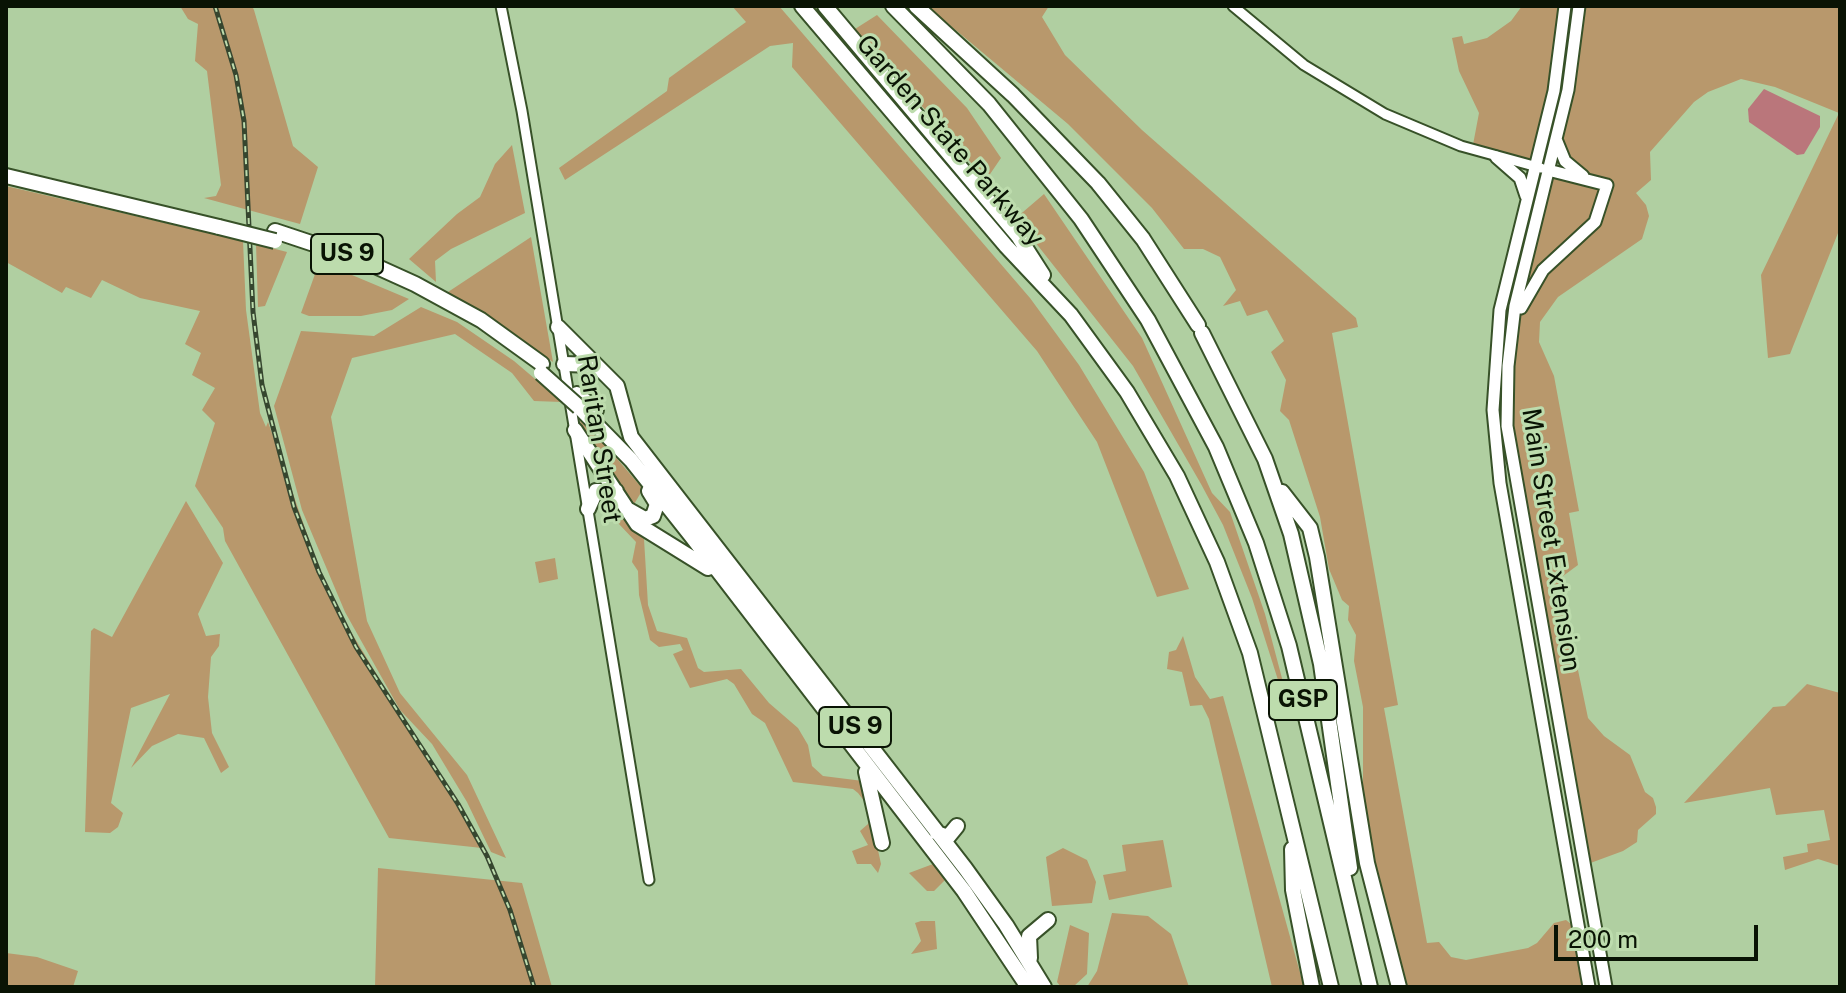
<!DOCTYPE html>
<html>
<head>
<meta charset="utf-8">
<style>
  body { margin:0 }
  #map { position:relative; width:1846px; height:993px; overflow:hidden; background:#b0cfa1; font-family:"Public Sans",sans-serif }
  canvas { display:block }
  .frame { position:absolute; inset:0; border:8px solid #091304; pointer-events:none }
  .scale { position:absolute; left:1554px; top:925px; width:204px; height:36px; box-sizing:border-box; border:4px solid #091304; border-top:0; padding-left:10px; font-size:24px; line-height:28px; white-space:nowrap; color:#091304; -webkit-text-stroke:6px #bddcad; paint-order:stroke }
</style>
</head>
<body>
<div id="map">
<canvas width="1846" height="993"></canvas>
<div class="frame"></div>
<div class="scale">200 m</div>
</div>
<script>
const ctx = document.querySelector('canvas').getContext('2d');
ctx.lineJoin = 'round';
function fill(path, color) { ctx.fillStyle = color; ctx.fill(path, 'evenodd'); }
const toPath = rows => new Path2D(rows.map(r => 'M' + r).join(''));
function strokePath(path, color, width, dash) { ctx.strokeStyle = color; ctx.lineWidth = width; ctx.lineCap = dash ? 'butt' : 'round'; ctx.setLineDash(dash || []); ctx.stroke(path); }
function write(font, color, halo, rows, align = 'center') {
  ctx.font = font + ' "Public Sans",sans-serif'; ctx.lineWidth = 6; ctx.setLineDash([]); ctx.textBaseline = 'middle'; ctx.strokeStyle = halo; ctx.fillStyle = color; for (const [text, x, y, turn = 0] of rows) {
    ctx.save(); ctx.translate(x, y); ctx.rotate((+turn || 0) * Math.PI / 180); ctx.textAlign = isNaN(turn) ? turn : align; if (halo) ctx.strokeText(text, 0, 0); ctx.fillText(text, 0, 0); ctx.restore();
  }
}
fill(toPath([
  [180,6,252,6,254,10,293,146,318,167,300,224,204,198,216,196,221,185,207,71,195,61,198,24,188,19],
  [732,6,779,6,1030,298,1079,365,1144,472,1189,589,1157,597,1097,442,1037,351,792,67,793,43,770,46,565,180,559,168,667,91,669,78,746,22],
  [927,6,1049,6,1042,17,1065,55,1142,130,1356,318,1358,327,1332,333,1398,705,1384,708,1427,943,1439,942,1451,957,1466,960,1528,948,1537,943,1554,923,1566,920,1571,924,1582,987,1403,987,1379,901,1363,792,1363,707,1354,661,1356,635,1348,620,1349,606,1342,600,1329,569,1320,517,1289,420,1280,411,1286,380,1271,352,1284,341,1267,310,1247,316,1240,301,1223,306,1236,290,1220,257,1203,249,1184,249,1152,208,1068,124],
  [1522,6,1565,6,1535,167,1472,150,1479,113,1459,71,1452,38,1462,36,1464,44,1487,38,1511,21],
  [1579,6,1840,6,1840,228,1790,354,1768,358,1761,275,1839,113,1775,87,1741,79,1708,92,1694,102,1650,152,1651,180,1636,193,1646,205,1649,216,1642,239,1558,297,1540,322,1539,342,1554,376,1579,511,1569,513,1578,565,1559,579,1588,718,1604,736,1630,755,1645,792,1653,798,1656,807,1656,814,1638,830,1637,842,1623,851,1585,865,1518,501,1508,366,1548,170,1587,180,1560,151],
  [877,15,967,108,1001,158,986,180,855,29],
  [512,145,525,213,451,249,435,261,436,282,409,259,457,214,480,197,495,164],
  [6,186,243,241,246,310,260,413,266,427,268,422,328,594,482,848,389,838,225,541,223,528,195,486,215,423,202,410,215,388,192,375,201,353,185,344,200,311,140,298,102,280,91,298,66,287,62,293,6,262],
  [1044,194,1142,338,1212,493,1230,512,1265,614,1288,701,1284,699,1252,598,1223,525,1201,484,1133,366,1016,218],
  [531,237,553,362,448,292],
  [256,244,287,252,265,306,258,307],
  [319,263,352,275,409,299,392,310,361,316,309,316,301,313],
  [421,307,457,322,514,361,562,402,534,401,512,373,455,334,352,358,331,417,367,621,400,693,467,775,506,858,491,852,467,802,432,744,400,710,345,612,302,510,274,406,301,331,374,336],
  [580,420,587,424,643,489,633,506,582,435],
  [615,499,644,539,648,605,657,631,687,638,698,668,704,672,741,669,769,703,798,728,808,745,812,766,823,776,863,781,881,864,878,873,871,864,857,864,852,851,868,845,860,831,868,824,868,806,858,793,853,789,793,782,765,723,752,714,734,684,727,679,690,688,673,654,683,650,680,644,659,647,650,640,639,595,638,571,632,562,636,542,618,523],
  [186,501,223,563,198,614,206,636,220,634,219,646,211,657,208,697,212,733,229,767,221,773,204,738,178,734,152,746,131,768,170,694,131,708,111,803,123,813,118,827,110,833,85,832,91,631,94,628,112,637],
  [555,558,558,579,539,583,535,562],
  [1183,636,1195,677,1210,699,1223,696,1304,987,1272,987,1209,719,1202,705,1190,706,1182,672,1167,669,1169,652,1176,650],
  [1807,684,1840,693,1840,866,1818,859,1785,870,1783,857,1808,852,1807,844,1830,840,1824,810,1776,815,1770,788,1684,803,1773,707,1785,706],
  [1163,840,1172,887,1109,900,1103,875,1126,871,1122,845],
  [1063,848,1087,860,1096,882,1092,903,1052,906,1046,857],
  [933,864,945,880,934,891,927,891,909,873],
  [378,868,522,883,552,987,375,987],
  [1112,913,1148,916,1171,934,1189,987,1087,987,1097,971],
  [921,921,935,921,937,949,911,954,921,941,915,923],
  [1070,925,1089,933,1087,974,1073,987,1061,987,1057,982],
  [6,953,37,957,78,971,73,987,6,987]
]), '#b8986c');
fill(toPath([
  [1764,89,1820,116,1820,127,1804,154,1797,155,1749,122,1748,109]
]), '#ba767b');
const minor = toPath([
  [501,6,522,111,649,880],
  [1233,6,1304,65,1385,114,1461,146,1541,168]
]);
const major = toPath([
  [1565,6,1554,91,1500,310,1493,410,1500,483,1589,987],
  [1579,6,1568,90,1515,306,1508,366,1507,426,1606,987],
  [1556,139,1565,161,1583,176],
  [1496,157,1520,178,1526,196],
  [1521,308,1543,270,1595,222,1607,185,1548,170]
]);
const highway = toPath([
  [802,6,1006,246,1071,315,1127,392,1177,476,1217,562,1250,653,1331,987],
  [825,6,1018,236,1043,275],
  [893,6,989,104,1081,219,1148,320,1216,447,1256,543,1289,646,1370,987],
  [916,6,1013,95,1098,183,1143,239,1198,325],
  [6,176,219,227],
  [275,231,362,260,415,284,481,320,542,364],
  [558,327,617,386,631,437,965,868,1006,925,1044,987],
  [1202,333,1265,459,1291,534,1321,664,1350,868],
  [564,364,595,365],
  [577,394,596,410],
  [579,407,631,460,692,537,964,891,1028,987],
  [575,430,637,524,708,568],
  [1282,492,1310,528,1317,557,1367,863,1399,987],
  [588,509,596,491,616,491],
  [629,510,645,519,653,516,657,504,649,491],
  [866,772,882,843],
  [937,833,948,837,957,826],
  [1292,849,1293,890,1312,987],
  [1030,958,1029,936,1048,920]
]);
strokePath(minor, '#375128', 13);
strokePath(major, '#375128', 15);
strokePath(highway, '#375128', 18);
strokePath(minor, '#fff', 9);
strokePath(major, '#fff', 11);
strokePath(highway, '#fff', 14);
const rail = toPath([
  [215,6,236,75,244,121,253,312,262,385,294,507,319,572,356,647,458,804,487,856,510,910,534,987]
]);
strokePath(rail, '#36462f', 5);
strokePath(rail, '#bddcad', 2, [6]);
const highwayBridge = toPath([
  [219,227,275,241],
  [541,373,579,407]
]);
strokePath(highwayBridge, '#375128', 18, []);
strokePath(highwayBridge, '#fff', 14);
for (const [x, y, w] of [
  [347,254,72],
  [1303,700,68],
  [855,727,72]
]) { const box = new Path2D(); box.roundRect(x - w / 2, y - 20, w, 40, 6); ctx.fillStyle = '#bddcad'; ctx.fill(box); strokePath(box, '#091304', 2); }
write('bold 24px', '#091304', null, [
  ["US 9",347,254],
  ["GSP",1303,700],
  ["US 9",855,727]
]);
write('26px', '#091304', '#bddcad', [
  ["Garden State Parkway",950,141,49],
  ["Raritan Street",599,439,81],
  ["Main Street Extension",1551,540,81]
]);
</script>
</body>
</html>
